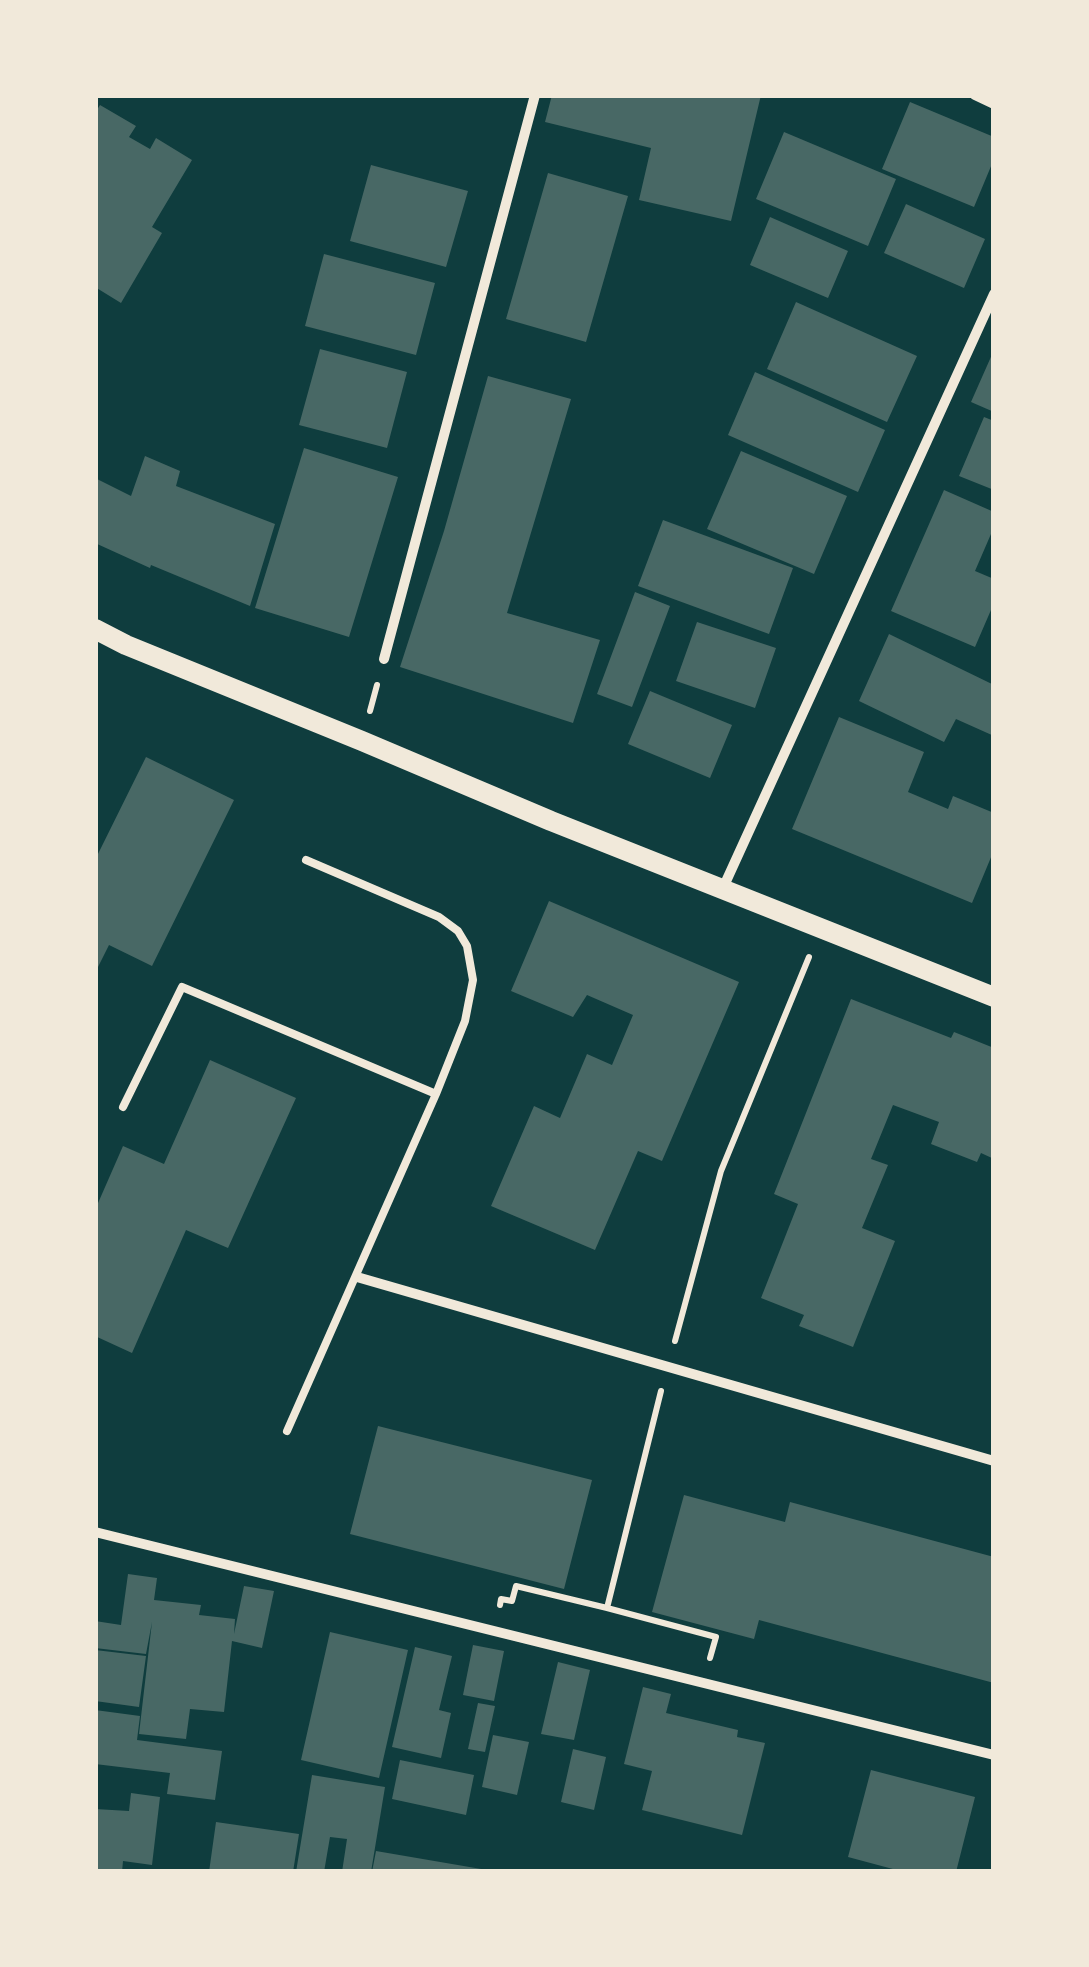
<!DOCTYPE html>
<html>
<head>
<meta charset="utf-8">
<style>
  body { margin:0 }
  #map { position:relative; width:1089px; height:1967px; overflow:hidden; background:#0f3d3e; font-family:Lato,sans-serif }
  canvas { display:block }
  .frame { position:absolute; inset:0; border:98px solid #f1e9da; pointer-events:none }
</style>
</head>
<body>
<div id="map">
<canvas width="1089" height="1967"></canvas>
<div class="frame"></div>
</div>
<script>
const ctx = document.querySelector('canvas').getContext('2d');
ctx.lineJoin = 'round';
function fill(path, color) { ctx.fillStyle = color; ctx.fill(path, 'evenodd'); }
const toPath = rows => new Path2D(rows.map(r => 'M' + r).join(''));
function strokePath(path, color, width, dash) { ctx.strokeStyle = color; ctx.lineWidth = width; ctx.lineCap = dash ? 'butt' : 'round'; ctx.setLineDash(dash || []); ctx.stroke(path); }
fill(toPath([
  [552,95,761,95,731,221,639,200,651,148,545,122],
  [910,102,994,137,994,159,974,207,882,169],
  [100,105,136,126,129,137,150,149,156,138,192,160,152,227,162,233,121,303,95,287,95,113],
  [784,132,896,179,868,246,756,199],
  [371,165,468,191,446,267,350,241],
  [548,173,628,196,586,342,506,319],
  [906,204,985,239,964,288,884,253],
  [770,217,848,251,828,298,750,265],
  [324,254,435,283,416,355,305,326],
  [796,302,917,356,887,422,767,369],
  [320,349,407,372,387,448,299,425],
  [994,350,994,412,971,402],
  [755,372,885,430,858,492,728,435],
  [488,376,571,399,507,613,600,640,573,723,400,667,444,531],
  [984,417,994,421,994,490,959,476],
  [304,448,398,477,349,637,255,608],
  [741,451,847,496,814,574,707,529],
  [145,456,180,471,176,486,275,524,250,606,151,565,150,568,95,543,95,478,131,496],
  [944,490,994,512,994,527,975,571,994,579,994,603,975,647,891,611],
  [663,520,793,568,769,634,638,586],
  [635,592,670,606,632,707,597,694],
  [697,622,776,648,755,708,676,681],
  [889,634,994,685,994,736,956,719,944,742,859,701],
  [650,691,732,725,710,778,628,744],
  [839,717,924,752,908,792,948,809,953,796,994,813,994,850,972,903,792,829],
  [146,757,234,800,152,966,109,945,95,973,95,860],
  [549,901,739,982,662,1161,638,1151,595,1250,491,1206,534,1106,560,1118,587,1054,612,1065,633,1015,587,995,573,1017,511,991],
  [851,999,951,1038,954,1032,994,1048,994,1159,981,1153,977,1162,931,1144,939,1122,893,1105,871,1159,888,1165,862,1228,895,1241,853,1347,799,1326,804,1315,761,1298,798,1204,774,1194],
  [210,1060,296,1098,228,1248,186,1230,132,1353,95,1336,95,1210,123,1146,164,1164],
  [378,1426,592,1480,564,1589,350,1534],
  [684,1495,785,1522,790,1502,994,1557,994,1683,759,1620,754,1639,652,1612],
  [128,1574,157,1578,154,1600,201,1605,199,1615,235,1619,234,1634,244,1586,274,1591,262,1648,232,1641,224,1712,190,1709,186,1739,139,1734,152,1622,146,1654,95,1648,95,1621,121,1625],
  [330,1632,408,1650,379,1778,301,1760],
  [473,1645,504,1651,494,1701,463,1695],
  [415,1647,452,1656,439,1710,451,1713,441,1758,392,1747],
  [95,1650,146,1656,139,1707,95,1701],
  [558,1662,590,1670,574,1740,541,1734],
  [643,1687,671,1694,666,1713,738,1730,737,1737,765,1743,742,1835,642,1810,652,1771,624,1764],
  [478,1703,495,1706,485,1752,468,1749],
  [95,1710,140,1716,137,1740,222,1751,215,1800,167,1794,170,1773,95,1764],
  [493,1735,529,1742,517,1795,482,1787],
  [573,1749,606,1757,594,1810,561,1802],
  [400,1760,474,1775,466,1815,392,1799],
  [871,1770,975,1797,956,1872,904,1872,848,1857],
  [312,1775,385,1787,371,1872,342,1872,347,1839,330,1837,324,1872,296,1872],
  [131,1793,160,1797,152,1865,123,1861,122,1872,95,1872,95,1809,129,1811],
  [216,1822,299,1834,293,1872,209,1872],
  [376,1851,487,1870,487,1872,372,1872]
]), '#486865');
strokePath(toPath([
  [370,711,377,685],
  [675,1341,721,1171,809,957],
  [500,1605,501,1599,512,1601,516,1586,607,1608,716,1637,710,1658],
  [607,1608,661,1391]
]), '#f1e9da', 6);
strokePath(toPath([
  [123,1107,182,987,436,1094],
  [287,1431,436,1094,465,1021,473,980,467,946,458,931,439,917,306,860]
]), '#f1e9da', 8);
strokePath(toPath([
  [975,95,994,104],
  [384,659,535,95],
  [723,888,994,294],
  [357,1277,994,1461],
  [95,1532,994,1755]
]), '#f1e9da', 10);
strokePath(toPath([
  [95,629,126,645,362,741,551,821,994,997]
]), '#f1e9da', 20);
</script>
</body>
</html>
